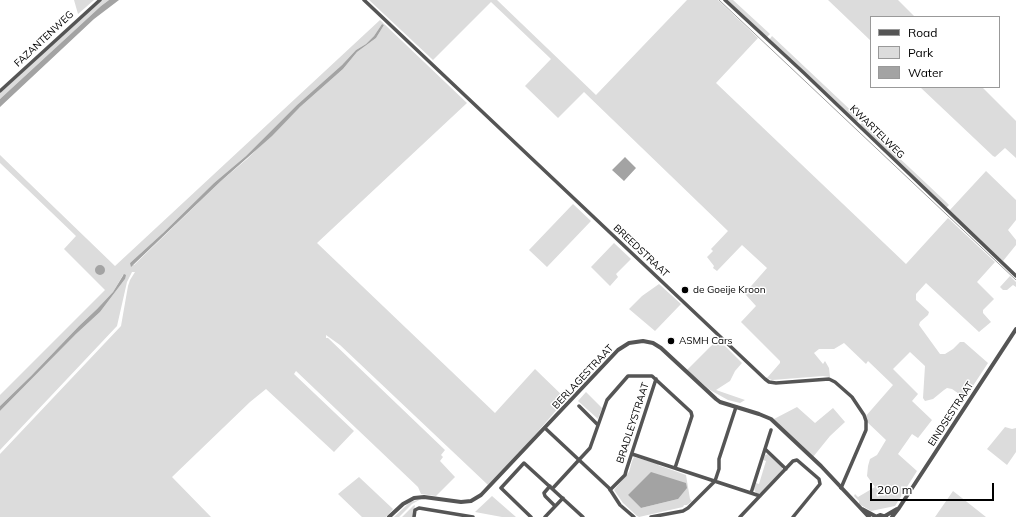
<!DOCTYPE html>
<html>
<head>
<meta charset="utf-8">
<style>
  body { margin:0 }
  #map { position:relative; width:1016px; height:517px; overflow:hidden; background:#fff; font-family:Mulish,sans-serif }
  canvas { display:block }
  .legend { position:absolute; left:870px; top:16px; width:130px; height:72px; box-sizing:border-box; background:#fff; border:1px solid #999; margin:0; padding:5px 7px; list-style:none; font-size:12px; color:#000 }
  .legend li { display:flex; align-items:center; gap:8px; height:20px }
  .legend b { width:20px; border:1px solid #999 }
  .scale { position:absolute; left:870px; top:483px; width:124px; height:18px; box-sizing:border-box; border:2px solid #000; border-top:0; padding-left:5px; font-size:12px; line-height:14px; white-space:nowrap; color:#000; -webkit-text-stroke:3px #fff; paint-order:stroke }
</style>
</head>
<body>
<div id="map">
<canvas width="1016" height="517"></canvas>
<ul class="legend">
<li><b style="height:5px;background:#555"></b>Road</li>
<li><b style="height:11px;background:#dcdcdc"></b>Park</li>
<li><b style="height:11px;background:#a3a3a3"></b>Water</li>
</ul>
<div class="scale">200 m</div>
</div>
<script>
const ctx = document.querySelector('canvas').getContext('2d');
ctx.lineJoin = 'round';
function fill(path, color) { ctx.fillStyle = color; ctx.fill(path, 'evenodd'); }
const toPath = rows => new Path2D(rows.map(r => 'M' + r).join(''));
function strokePath(path, color, width, dash) { ctx.strokeStyle = color; ctx.lineWidth = width; ctx.lineCap = dash ? 'butt' : 'round'; ctx.setLineDash(dash || []); ctx.stroke(path); }
function write(font, color, halo, rows, align = 'center') {
  ctx.font = font + ' Mulish,sans-serif'; ctx.lineWidth = 3; ctx.setLineDash([]); ctx.textBaseline = 'middle'; ctx.strokeStyle = halo; ctx.fillStyle = color; for (const [text, x, y, turn = 0] of rows) {
    ctx.save(); ctx.translate(x, y); ctx.rotate((+turn || 0) * Math.PI / 180); ctx.textAlign = isNaN(turn) ? turn : align; if (halo) ctx.strokeText(text, 0, 0); ctx.fillText(text, 0, 0); ctx.restore();
  }
}
fill(toPath([
  [74,0,94,0,78,14],
  [102,0,109,0,101,6,0,99,0,93,80,19],
  [369,0,497,0,596,95,687,0,718,0,758,38,716,83,906,264,948,218,995,262,977,282,994,299,983,310,983,313,991,322,979,332,926,283,916,294,916,300,929,312,928,315,920,322,919,325,940,354,945,354,953,349,960,342,964,342,988,363,965,398,952,389,947,388,944,390,933,399,925,401,923,398,925,366,910,352,893,369,918,394,912,401,932,420,918,438,912,434,898,454,917,471,895,506,871,511,859,504,859,501,854,496,855,494,858,497,875,487,867,476,868,466,870,459,877,455,886,440,866,421,865,417,893,385,868,361,866,364,844,343,834,349,819,349,814,353,823,364,825,361,829,368,830,377,823,376,772,380,767,378,780,363,780,361,741,322,756,306,746,295,745,293,767,268,742,245,717,271,713,268,714,266,707,257,713,251,711,249,728,231,584,92,558,118,525,86,551,59,491,2,433,60],
  [727,0,733,0,770,34,766,38],
  [828,0,898,0,915,17,871,17,871,41],
  [380,20,467,103,317,243,495,413,535,369,566,399,528,443,488,485,340,345,326,335,326,338,328,338,445,450,441,455,443,457,440,461,455,477,436,496,421,494,418,487,296,371,294,374,354,431,334,452,266,389,250,402,172,477,211,517,0,517,0,454,121,326,128,286,130,280,135,272,132,272,127,282,117,326,0,450,0,411,76,334,100,312,125,279,123,275,113,292,97,309,79,326,31,376,0,406,0,395,105,290,64,249,76,236,0,163,0,155,115,266],
  [382,24,384,25,376,38,357,52,343,69,300,107,247,159,221,181,134,265,130,263,163,233,214,183,246,156,297,105,342,65,356,50,366,44,374,36],
  [772,36,860,119,856,122,769,40],
  [920,87,982,87,1016,121,1016,158,1005,148,995,157,993,156],
  [862,123,945,201,949,205,946,208,859,125],
  [986,171,1016,200,1016,220,1008,230,1016,240,1016,245,1003,261,949,211],
  [573,204,591,221,547,267,529,250],
  [614,243,631,259,616,274,618,277,610,286,591,267],
  [1010,276,1016,282,1016,287,1013,285,1007,290,1003,290,1000,287],
  [659,284,681,304,655,331,629,309,642,296],
  [719,340,742,363,735,371,730,381,716,390,745,400,740,403,728,400,710,390,687,370,711,346],
  [586,392,602,408,598,419,578,401],
  [797,407,815,423,833,408,845,422,830,436,813,457,774,419],
  [1005,427,1012,429,1016,428,1016,452,1007,465,987,449],
  [768,454,782,467,782,470,761,493,758,494,756,493,754,489,756,483,759,484,766,461,763,460,765,455],
  [634,457,659,464,658,465,686,475,690,499,692,501,687,505,684,505,683,507,639,517,637,516,623,503,614,490,629,472,632,461],
  [628,495,678,499,641,508],
  [359,477,393,509,386,517,362,517,338,494],
  [953,491,962,498,986,517,935,517],
  [492,496,516,517,502,517,475,512],
  [421,499,412,504,399,517,394,517,410,502],
  [415,505,413,517,402,517,413,506]
]), '#dcdcdc');
fill(toPath([
  [109,0,119,0,94,19,0,107,0,99,101,6],
  [382,24,384,25,376,38,357,52,343,69,300,107,272,136,221,181,131,267,130,263,163,233,214,183,246,156,297,105,342,65,356,50,366,44,374,36],
  [625,157,636,168,624,181,612,170],
  '95 270a5 5 0 1 1 10 0a5 5 0 1 1-10 0Z',
  [124,274,126,275,125,279,100,312,76,334,0,411,0,406,31,376,79,326,97,309,113,292],
  [651,472,686,483,687,488,678,499,641,508,628,495]
]), '#a3a3a3');
strokePath(toPath([
  [719,0,1016,280]
]), '#a3a3a3', 1);
strokePath(toPath([
  [364,0,765,379,769,382,776,383,829,379,835,382,852,397,864,415,866,421,866,430,841,488],
  [725,0,804,73,1016,276],
  [0,91,100,0],
  [579,406,598,425],
  [546,429,609,488,620,505,634,517],
  [765,449,786,469],
  [632,454,760,496],
  [550,486,544,493,545,496,555,506],
  [553,488,590,448,607,400,628,376,652,376,691,412,692,416,675,468],
  [610,490,625,475,626,471,656,379],
  [751,493,771,430],
  [414,517,415,510,419,508,473,517],
  [531,517,501,488,524,463,583,517],
  [545,517,563,498],
  [651,517,683,511,688,508,715,481,719,469,719,459,736,407],
  [740,517,793,461,797,460,819,479,820,484,793,517]
]), '#555', 3.5);
strokePath(toPath([
  [862,509,875,516],
  [885,516,897,509],
  [389,517,403,504,414,498,424,497,461,502,471,501,481,495,618,350,629,343,643,341,653,343,661,348,716,399,720,402,759,414,771,419,821,466,869,517],
  [875,517,880,515,886,517],
  [892,517,899,508,1016,329]
]), '#555', 4);
for (const [x, y, r, color] of [
  [685,290,4,"#000"],
  [671,341,4,"#000"]
]) { const dot = new Path2D(); dot.arc(x, y, r, 0, 2 * Math.PI); ctx.fillStyle = color; ctx.fill(dot); strokePath(dot, '#fff', 1.5); }
write('10px', '#000', '#fff', [
  ["FAZANTENWEG",44,39,-43],
  ["KWARTELWEG",877,132,44],
  ["BREEDSTRAAT",641,251,43],
  ["BERLAGESTRAAT",583,377,-47],
  ["EINDSESTRAAT",951,414,-57],
  ["BRADLEYSTRAAT",633,423,-72]
]);
write('10px', '#000', '#fff', [
  ["de Goeije Kroon",693,290],
  ["ASMH Cars",679,341]
], 'left');
</script>
</body>
</html>
